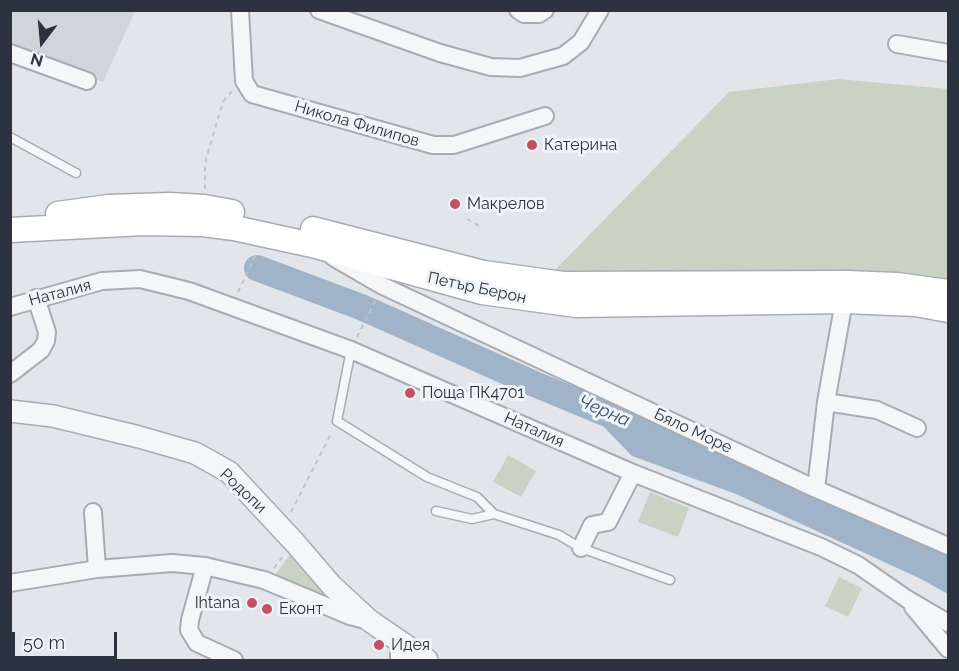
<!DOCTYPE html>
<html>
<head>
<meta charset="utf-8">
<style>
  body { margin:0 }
  #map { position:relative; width:959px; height:671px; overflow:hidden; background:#e2e5ea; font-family:Raleway,sans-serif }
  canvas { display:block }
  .frame { position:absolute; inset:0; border:12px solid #2b3341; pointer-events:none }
  .north { position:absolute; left:12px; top:12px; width:60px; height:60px; -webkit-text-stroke:4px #f1f4f7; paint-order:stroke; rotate:196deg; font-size:16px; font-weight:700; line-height:24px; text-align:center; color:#2b3341 }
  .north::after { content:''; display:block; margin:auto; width:21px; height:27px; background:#2b3341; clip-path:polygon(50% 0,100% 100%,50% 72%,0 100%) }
  .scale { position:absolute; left:12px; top:632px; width:105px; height:27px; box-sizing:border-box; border:3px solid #2b3341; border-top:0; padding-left:8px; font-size:18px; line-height:21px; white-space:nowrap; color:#2b3341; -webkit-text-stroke:4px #f1f4f7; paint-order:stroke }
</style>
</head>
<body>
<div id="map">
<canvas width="959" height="671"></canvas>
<div class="frame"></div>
<div class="north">N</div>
<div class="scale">50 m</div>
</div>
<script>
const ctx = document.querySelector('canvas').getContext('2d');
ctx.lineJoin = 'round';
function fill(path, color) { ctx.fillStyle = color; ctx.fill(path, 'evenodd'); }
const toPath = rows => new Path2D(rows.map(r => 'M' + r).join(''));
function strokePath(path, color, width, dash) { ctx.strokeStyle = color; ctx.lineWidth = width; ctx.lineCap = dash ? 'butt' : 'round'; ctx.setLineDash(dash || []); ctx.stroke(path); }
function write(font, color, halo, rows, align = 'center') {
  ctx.font = font + ' Raleway,sans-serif'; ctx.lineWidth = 6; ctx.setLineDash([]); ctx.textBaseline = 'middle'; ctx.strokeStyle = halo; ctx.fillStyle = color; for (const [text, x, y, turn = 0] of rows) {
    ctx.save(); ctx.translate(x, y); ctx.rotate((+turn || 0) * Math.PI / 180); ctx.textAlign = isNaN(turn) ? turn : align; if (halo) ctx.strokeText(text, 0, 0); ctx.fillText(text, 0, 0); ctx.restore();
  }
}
fill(toPath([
  [11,11,135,11,103,82,11,48]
]), '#d0d4db');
fill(toPath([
  [838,79,948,89,948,285,552,273,729,92],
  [508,455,536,471,521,497,493,482],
  [650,492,689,508,678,537,638,522],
  [292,552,339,603,272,579],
  [839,577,862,588,848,617,825,606]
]), '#c8d3c3');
fill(toPath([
  [600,423,668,443,906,551,943,550,948,551,948,594,919,578,736,494,632,456]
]), '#9fb4c8');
strokePath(toPath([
  [257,268,361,307,532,383,796,492,948,560]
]), '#9fb4c8', 26);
const service = toPath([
  [10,137,76,173],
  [351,350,337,421,427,477,477,497,494,514],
  [436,511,472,519,494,514,559,535,581,548,670,580]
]);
const minor = toPath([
  [240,10,244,81,252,94,433,145,454,145,545,116],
  [319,10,440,53,491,67,520,68,563,56,581,42,600,10],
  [518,10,524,14,539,14,545,10],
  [897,44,948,53],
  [10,53,87,81],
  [333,257,383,286,816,489,948,546],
  [10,307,102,281,140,279,189,291,351,350,633,473,821,547,858,565,907,599,948,623],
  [10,374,41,350,46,341,47,332,36,298],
  [826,402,877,410,917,428],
  [816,489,826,402,844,301],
  [93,512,97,569],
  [581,548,592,525,608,522,633,473],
  [205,566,190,620,189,630,197,643,234,660],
  [10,583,97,569,172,563,205,566,264,580,350,616,369,621],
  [913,607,948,649],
  [399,660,399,642]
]);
const tertiary = toPath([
  [10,411,53,416,139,437,195,453,229,472,296,544,332,586,370,621,427,660]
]);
const secondary = toPath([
  [58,214,108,207,170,205,204,207,232,212],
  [313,229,484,273,563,284,847,283,897,285,948,292],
  [10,230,144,223,203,224,234,228,312,245,482,292,576,305,844,301,916,304,948,310]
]);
strokePath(service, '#a7acb4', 11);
strokePath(minor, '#a7acb4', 20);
strokePath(tertiary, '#a7acb4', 24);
strokePath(secondary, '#a7acb4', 27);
strokePath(toPath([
  [205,189,205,163,215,128,223,102,233,90],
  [467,219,481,227],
  [238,292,256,254],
  [357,337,376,299],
  [291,512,332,432],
  [274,568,283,556]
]), '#c0c3c8', 2, [4.5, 4.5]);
strokePath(service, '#f5f6f8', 8);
strokePath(minor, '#f5f6f8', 16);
strokePath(tertiary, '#f5f6f8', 21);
strokePath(secondary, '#fff', 24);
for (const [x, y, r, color] of [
  [532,145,6,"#c84e63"],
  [455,204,6,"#c84e63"],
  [410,393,6,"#c84e63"],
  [252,603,6,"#c84e63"],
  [267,609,6,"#c84e63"],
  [379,645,6,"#c84e63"]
]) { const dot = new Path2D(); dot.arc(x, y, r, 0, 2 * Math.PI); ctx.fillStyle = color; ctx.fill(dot); strokePath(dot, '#f1f4f7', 2); }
write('16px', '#2b3341', '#f1f4f7', [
  ["Никола Филипов",357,124,16],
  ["Петър Берон",477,288,12],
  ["Наталия",60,293,-15],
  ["Наталия",534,430,24],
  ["Бяло Море",693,431,25],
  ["Родопи",243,491,43]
]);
write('16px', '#2b3341', '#f1f4f7', [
  ["Катерина",544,145],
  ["Макрелов",467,204],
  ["Поща ПК4701",422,393],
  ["Ihtana",240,603,"right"],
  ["Еконт",279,609],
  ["Идея",391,645]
], 'left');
write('italic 18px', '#375373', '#f1f4f7', [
  ["Черна",604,411,23]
]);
</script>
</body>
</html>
